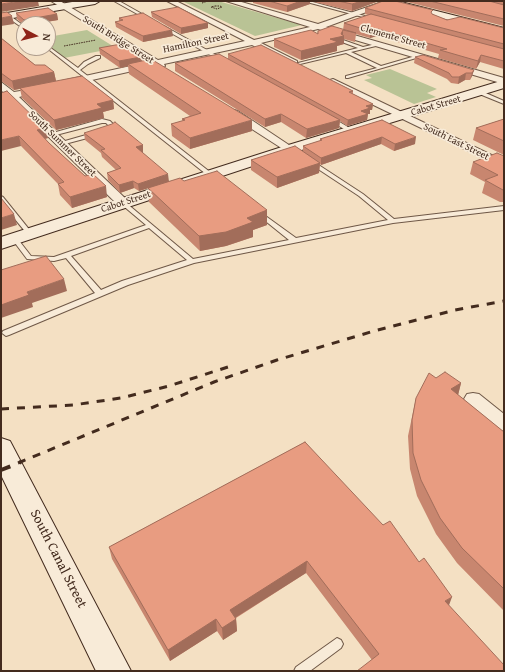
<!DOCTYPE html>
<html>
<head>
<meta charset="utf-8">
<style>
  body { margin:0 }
  #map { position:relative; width:505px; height:672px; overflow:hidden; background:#f4e0c3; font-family:"Gentium Book Plus",serif }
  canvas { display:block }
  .frame { position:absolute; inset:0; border:2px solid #432b1e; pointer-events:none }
  .north { position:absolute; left:16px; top:16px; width:40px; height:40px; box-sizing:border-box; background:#f8ebd8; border:1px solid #b09e8e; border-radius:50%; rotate:97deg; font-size:11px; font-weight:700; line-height:16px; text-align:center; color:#432b1e }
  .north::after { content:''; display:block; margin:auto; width:14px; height:18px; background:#8f2418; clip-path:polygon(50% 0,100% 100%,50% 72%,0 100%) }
</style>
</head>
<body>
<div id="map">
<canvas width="505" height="672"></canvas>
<div class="frame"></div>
<div class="north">N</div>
</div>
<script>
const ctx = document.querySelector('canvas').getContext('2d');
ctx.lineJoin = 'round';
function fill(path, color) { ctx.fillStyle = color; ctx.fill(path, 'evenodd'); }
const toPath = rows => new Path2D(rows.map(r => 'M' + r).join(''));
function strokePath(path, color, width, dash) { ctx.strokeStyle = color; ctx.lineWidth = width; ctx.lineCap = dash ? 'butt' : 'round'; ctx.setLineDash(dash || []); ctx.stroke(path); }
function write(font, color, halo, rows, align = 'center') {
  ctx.font = font + ' "Gentium Book Plus",serif'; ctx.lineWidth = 3.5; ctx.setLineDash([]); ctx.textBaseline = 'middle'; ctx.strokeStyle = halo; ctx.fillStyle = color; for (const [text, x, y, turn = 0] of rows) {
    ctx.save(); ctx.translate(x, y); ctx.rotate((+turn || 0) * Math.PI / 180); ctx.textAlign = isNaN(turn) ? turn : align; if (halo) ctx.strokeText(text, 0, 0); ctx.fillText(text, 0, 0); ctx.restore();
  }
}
fill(toPath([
  [182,1,218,1,302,25,255,36],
  [87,30,116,48,64,58,48,46,48,37],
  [390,69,437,89,427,93,436,97,414,104,364,80,372,78,366,75]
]), '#b9c395');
const lane = toPath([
  [114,1,119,1,151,19,148,20,114,1],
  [303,1,309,1,376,19,374,20,303,1],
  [7,15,9,15,24,26,24,29,7,17,7,15],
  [162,26,164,26,225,60,221,61,162,28,162,26],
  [343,40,363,47,380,43,380,45,351,52,381,66,419,55,423,56,348,78,346,78,346,76,377,68,346,53,296,65,294,64,358,48,342,42,343,40],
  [48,46,78,68,84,62,96,56,100,56,100,58,88,64,80,70,215,176,215,178,211,178,47,48,48,48,48,46],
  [477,91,481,91,504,101,504,104,477,93,477,91],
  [331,117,353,130,354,131,349,132,329,120,328,119,331,117],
  [102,119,110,121,116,127,113,130,104,132,104,130,110,127,106,123,102,123,52,136,49,134,102,119],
  [93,133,96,135,95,136,61,145,58,143,93,133],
  [311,160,363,194,394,219,504,206,504,210,393,223,194,263,128,285,9,335,6,336,2,333,3,331,95,293,66,258,54,261,27,259,12,239,13,238,17,238,31,256,54,257,146,225,121,204,121,202,125,202,193,259,289,240,258,215,257,214,260,212,296,238,388,220,359,196,309,163,308,162,311,160],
  [149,228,187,260,122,281,101,290,71,256,149,228],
  [1,196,3,197,32,233,32,235,28,235,1,202,1,196],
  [337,638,341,640,343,644,341,648,310,671,294,671,296,667,337,638]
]);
const street = toPath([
  [51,1,60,1,158,60,245,41,167,1,176,1,254,40,310,27,226,1,238,1,318,24,385,1,396,1,326,27,504,78,504,84,318,29,261,43,297,61,297,65,294,66,252,45,164,64,165,66,161,69,155,66,65,86,62,85,62,81,149,62,51,1],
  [333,79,504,161,504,168,330,84,330,80,333,79],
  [1,82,14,92,45,87,45,91,19,97,127,200,129,203,127,206,119,206,10,99,1,101,1,95,5,94,1,90,1,82],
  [234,110,238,111,295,149,290,152,286,151,230,115,229,113,230,111,234,110],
  [473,393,479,394,504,414,504,431,498,429,467,404,464,399,467,394,473,393]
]);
const secondary = toPath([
  [78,1,100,1,95,4,1,20,1,14,78,1],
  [380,1,397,1,504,28,504,34,382,3,380,1],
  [504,80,504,88,295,152,1,249,1,237,285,146,504,80],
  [1,438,10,441,131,671,96,671,1,475,1,438]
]);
strokePath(lane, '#6f5847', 2);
strokePath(street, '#6f5847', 2);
strokePath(secondary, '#432b1e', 2);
strokePath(toPath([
  [202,3,208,1],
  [215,6,220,6,222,7,217,9,211,7,215,6],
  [64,46,96,40]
]), '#432b1e', 1, [1.5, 1]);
fill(lane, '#f8ebd8');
fill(street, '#f8ebd8');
fill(secondary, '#f8ebd8');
strokePath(toPath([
  [1,409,73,405,121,398,169,386,231,366],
  [18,463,214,382,277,360,374,331,455,310,504,301]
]), '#432b1e', 3, [8, 8]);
strokePath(toPath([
  [1,470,21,462]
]), '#432b1e', 4, [10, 10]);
fill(toPath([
  [253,1,379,1,352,11,310,1,310,4,287,12,253,3],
  [403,1,504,1,504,26],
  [365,8,432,14,447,20,504,28,504,69,480,62,476,69,438,58,439,54,377,36,370,38,356,34,355,42,344,39,344,44,337,46,337,51,301,60,274,47,274,39,317,34,318,31,343,30,344,23,368,15,365,14],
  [151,12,208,23,208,28,181,34,152,17],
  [16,13,57,14,58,20,34,24,24,24,24,25,17,19],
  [119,18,173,36,143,42,116,27,115,22,119,21],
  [1,38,35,65,54,72,56,81,113,100,114,109,103,112,104,118,56,130,22,98,20,89,14,90,1,81],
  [99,48,141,57,142,61,252,131,190,149,172,136,171,124,183,121,182,119,190,116,129,74,128,66,120,68,100,54],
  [228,54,353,91,353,94,373,104,372,110,370,110,370,114,368,114,367,120,347,126,340,121,339,128,306,138,281,122,265,127,175,71,175,63,228,59],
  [415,57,474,70,472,76,470,80,465,80,458,84,451,83,447,79,414,63],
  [2,92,45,128,48,138,45,139,107,197,72,208,60,195,58,184,21,146],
  [504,119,504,155,473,140,476,128],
  [382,120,415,144,394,151,381,144,321,165,320,164,319,173,277,188,251,170,251,160,303,151,303,146,320,141,320,139],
  [84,133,143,145,143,152,142,152,169,181,184,181,267,210,267,225,253,230,253,237,226,246,200,251,149,202,148,188,139,191,134,188,120,193,108,180,107,173,116,170,102,157,101,153,85,140],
  [504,156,504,202,500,202,482,193,485,182,470,174,473,162],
  [461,383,458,395,504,432,504,611,457,563,436,534,417,496,410,469,408,436,416,398],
  [305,442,449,605,372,660,306,573,236,618,237,631,223,640,217,631,170,661,112,559,109,547]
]), '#c8866f');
fill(toPath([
  [22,1,38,1,39,6,1,12,1,4],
  [301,1,310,1,310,4,287,12,287,6],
  [362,1,379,1,352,11,352,4],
  [57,14,58,20,34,24,25,24,24,20],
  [12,16,14,24,1,26,1,18],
  [208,23,208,28,181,34,181,28],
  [378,29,377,36,370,38,370,31],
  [172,30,173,36,143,42,143,36],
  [343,30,343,36,344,36,344,44,337,46,337,51,301,60,301,51,341,34],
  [481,55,480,62,476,69,478,61],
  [141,57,142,63,128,64,128,66,120,68,119,61],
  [474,70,472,76,470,80,472,73],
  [54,72,56,81,14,90,12,81],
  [466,73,465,80,458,84,459,77],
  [113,100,114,109,103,112,104,118,56,130,54,120,97,104],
  [373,104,372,110,370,110,370,114,368,114,367,120,347,126,348,120,361,111,366,106],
  [281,114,281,122,265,127,265,119],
  [252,120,252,131,190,149,190,138],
  [340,120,339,128,306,138,307,129],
  [45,128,48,138,39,140,37,130],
  [19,136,21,146,1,151,1,140],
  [382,137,381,144,321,165,321,158],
  [416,137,415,144,394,151,395,144],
  [143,145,143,152,136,154,136,147],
  [320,163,319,173,277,188,277,177],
  [168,174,169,182,139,191,138,184],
  [133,181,134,188,120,193,119,185],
  [106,186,107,197,72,208,70,197],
  [267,210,267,225,253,230,253,237,226,246,200,251,199,236,247,218],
  [14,214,17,225,1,230,1,218],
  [64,279,67,291,32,303,33,307,1,318,1,305,27,292],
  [461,383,457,399,451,389],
  [307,561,306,573,230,621,230,610],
  [452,597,448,608,445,601],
  [216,619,217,631,170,661,168,650],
  [236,619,237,631,223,640,222,628]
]), '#a26d5a');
const building = toPath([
  [1,1,22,1,1,4,1,1],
  [269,1,301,1,287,6,269,1],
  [338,1,362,1,352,4,338,1],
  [383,1,395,1,433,10,431,12,432,14,447,20,460,17,504,28,504,44,365,8,383,1],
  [430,1,489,1,504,5,504,19,430,1],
  [178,7,208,23,181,28,151,12,178,7],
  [48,8,57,14,24,20,16,13,48,8],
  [7,12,12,16,1,18,1,13,7,12],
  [143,13,172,30,143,36,115,22,123,20,119,18,143,13],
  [371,14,504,49,504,61,481,55,478,61,440,50,447,49,378,29,370,31,344,23,371,14],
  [332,26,356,33,343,30,341,34,344,36,330,39,338,42,301,51,274,39,311,30,318,34,318,31,332,26],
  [1,38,35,65,45,65,54,72,12,81,1,73,1,38],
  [121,44,141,57,119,61,99,48,121,44],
  [261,45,353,91,349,92,373,104,366,106,370,108,361,111,368,114,348,120,228,54,261,45],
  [219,54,340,120,307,129,281,114,265,119,175,63,219,54],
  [423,55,474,70,472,73,466,73,459,77,452,77,449,73,415,57,423,55],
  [151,59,252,120,190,138,171,124,185,120,182,119,201,113,128,64,151,59],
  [82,76,113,100,97,104,102,108,54,120,20,88,82,76],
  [7,91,45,128,37,130,49,143,85,176,93,174,106,186,70,197,58,184,64,182,19,136,1,140,1,93,7,91],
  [504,119,504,141,476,128,504,119],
  [382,120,416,137,395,144,382,137,321,158,303,146,322,140,320,139,382,120],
  [115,122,143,145,136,147,168,174,138,184,133,181,119,185,107,173,121,168,101,150,105,149,84,133,112,124,115,122],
  [295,146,320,163,277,177,251,160,295,146],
  [497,153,504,156,504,190,503,190,485,180,498,175,473,162,497,153],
  [217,171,267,210,247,218,253,222,226,232,199,236,148,188,180,178,184,181,217,171],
  [1,198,14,214,1,218,1,198],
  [46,256,64,279,27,292,29,295,1,305,1,270,46,256],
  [445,372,461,383,451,389,504,432,504,589,462,548,440,518,421,480,413,453,412,420,416,398,429,373,436,378,445,372],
  [305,442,383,525,390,521,419,562,424,558,452,597,445,601,504,665,504,671,357,671,379,654,307,561,230,610,236,619,222,628,216,619,168,650,109,547,305,442]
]);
fill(building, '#e89c81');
strokePath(building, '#a26d5a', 1);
write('10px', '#432b1e', '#f8ebd8', [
  ["Clemente Street",393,37,16],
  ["South Bridge Street",118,40,32],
  ["Hamilton Street",196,43,-12],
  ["Cabot Street",436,106,-16],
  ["South East Street",456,142,26],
  ["South Summer Street",62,144,44],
  ["Cabot Street",126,202,-18]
]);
write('14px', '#432b1e', '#f8ebd8', [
  ["South Canal Street",58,559,63]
]);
</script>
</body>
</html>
